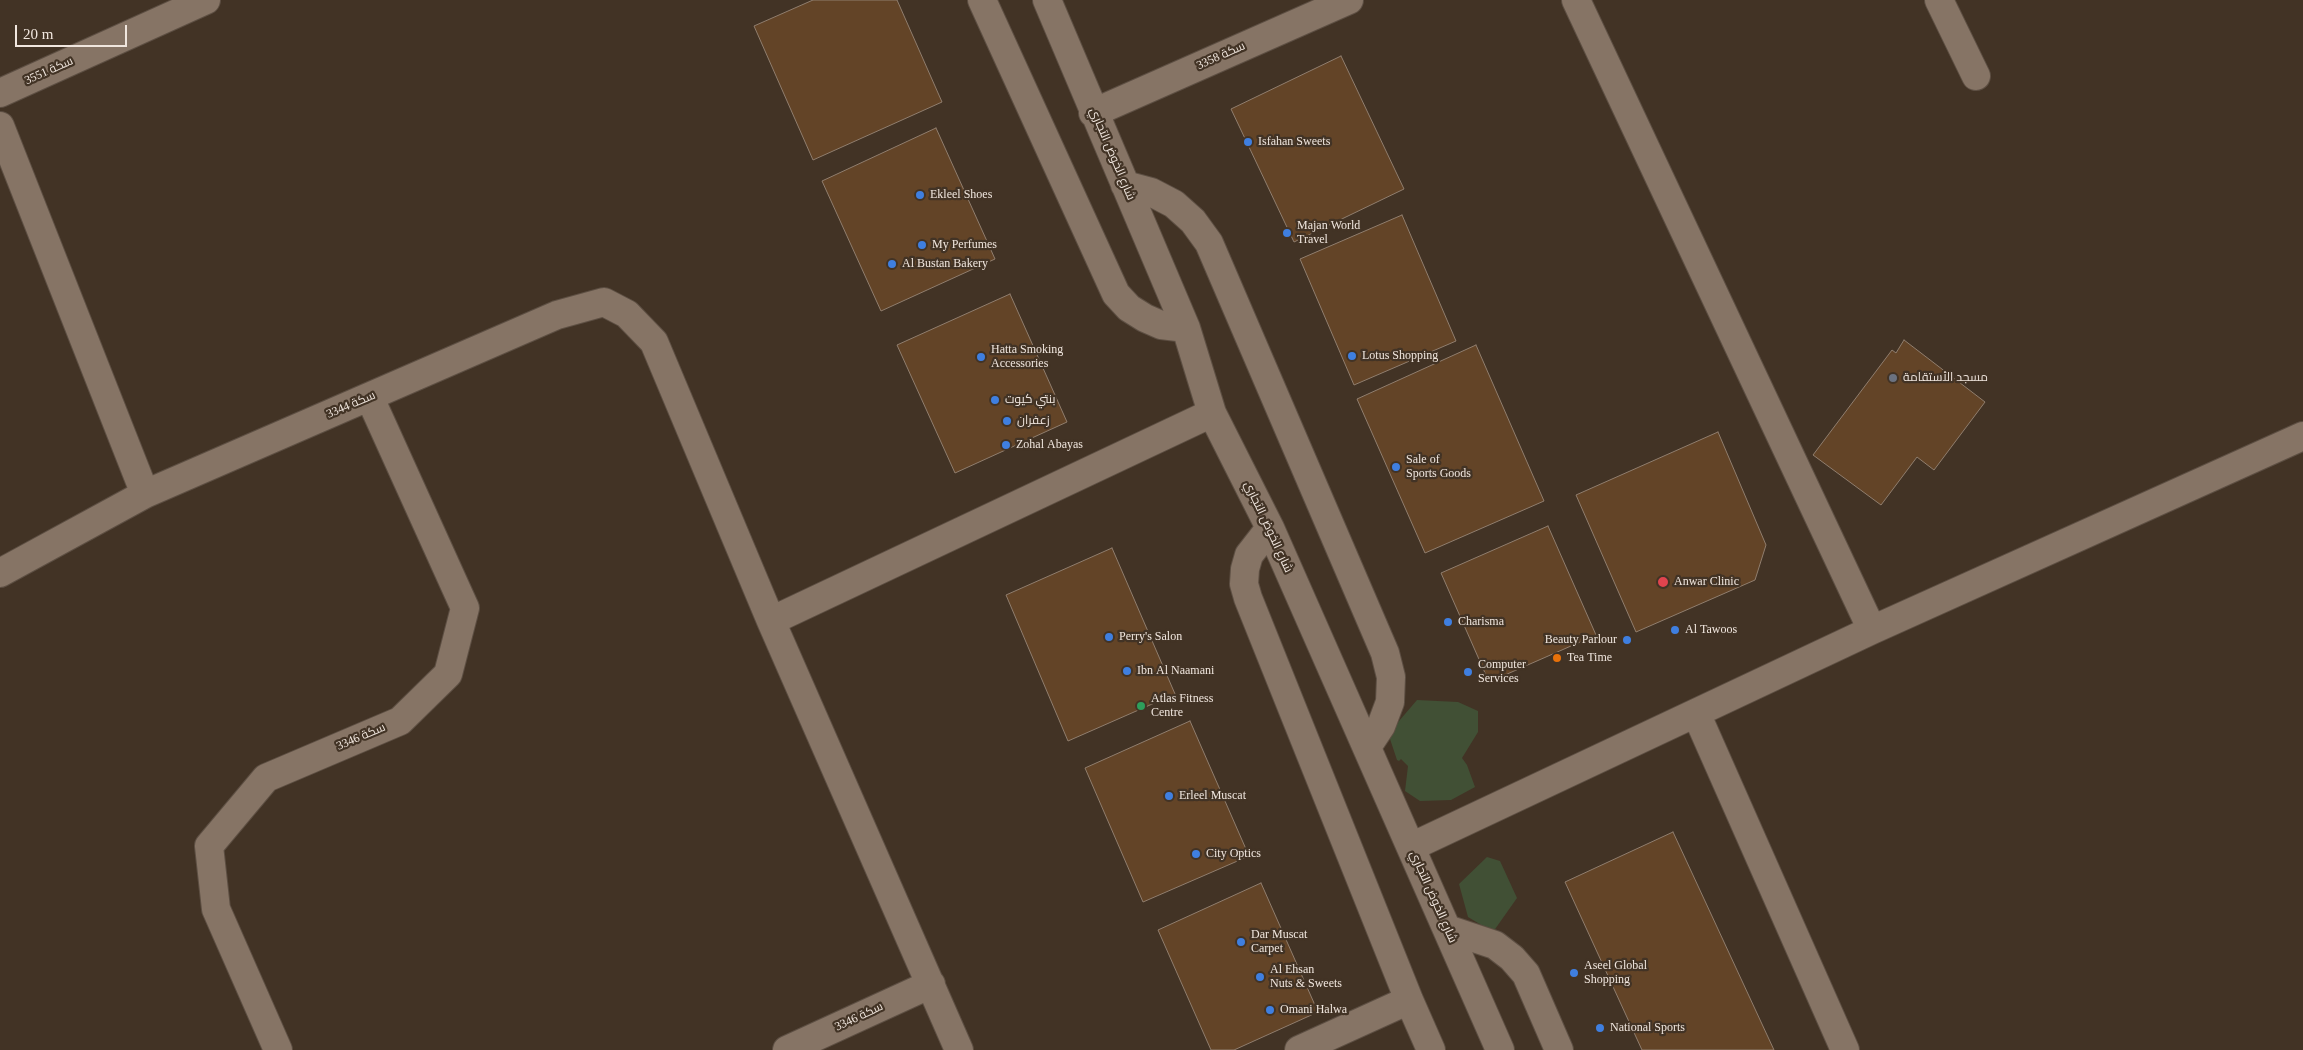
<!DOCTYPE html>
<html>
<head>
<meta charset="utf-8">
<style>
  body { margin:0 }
  #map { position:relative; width:2303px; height:1050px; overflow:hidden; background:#423325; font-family:"Times New Roman",serif }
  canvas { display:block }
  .scale { position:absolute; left:15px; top:25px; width:112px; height:22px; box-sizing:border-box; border:2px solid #f0e6de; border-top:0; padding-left:6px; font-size:15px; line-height:18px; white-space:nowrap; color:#f0e6de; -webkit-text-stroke:4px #423325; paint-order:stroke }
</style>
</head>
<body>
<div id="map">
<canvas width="2303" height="1050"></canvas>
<div class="scale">20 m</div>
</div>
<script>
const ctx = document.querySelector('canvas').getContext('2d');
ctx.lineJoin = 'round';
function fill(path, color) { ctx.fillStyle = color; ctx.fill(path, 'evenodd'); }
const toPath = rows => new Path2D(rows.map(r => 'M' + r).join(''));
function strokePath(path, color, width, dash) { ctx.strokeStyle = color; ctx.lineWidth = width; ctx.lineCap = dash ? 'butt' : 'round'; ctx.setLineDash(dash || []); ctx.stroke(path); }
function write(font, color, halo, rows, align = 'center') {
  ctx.font = font + ' "Times New Roman",Cairo,serif'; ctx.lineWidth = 4.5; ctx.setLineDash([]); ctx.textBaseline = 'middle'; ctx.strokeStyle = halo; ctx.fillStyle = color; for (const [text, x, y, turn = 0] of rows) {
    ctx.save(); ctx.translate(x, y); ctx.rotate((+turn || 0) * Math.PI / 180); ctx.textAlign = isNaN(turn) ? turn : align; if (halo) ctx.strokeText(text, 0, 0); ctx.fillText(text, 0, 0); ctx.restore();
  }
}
fill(toPath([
  [1417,700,1458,702,1478,711,1478,732,1462,758,1467,765,1475,787,1451,800,1420,801,1405,791,1408,766,1401,759,1399,761,1397,760,1389,736,1399,721],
  [1487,857,1500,861,1517,898,1493,932,1468,917,1459,884]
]), '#415035');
const building = toPath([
  [813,0,897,0,942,102,813,160,754,26,813,0],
  [1341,56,1404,189,1294,242,1231,109,1341,56],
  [936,128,995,259,881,311,822,181,936,128],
  [1402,215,1456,341,1354,385,1300,259,1402,215],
  [1010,294,1067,422,955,473,897,345,1010,294],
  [1904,340,1985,402,1934,470,1917,457,1881,505,1813,455,1892,350,1896,353,1904,340],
  [1476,345,1544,501,1425,553,1357,399,1476,345],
  [1718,432,1766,545,1755,580,1636,632,1576,495,1718,432],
  [1548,526,1596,635,1489,682,1441,573,1548,526],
  [1112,548,1175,694,1068,741,1006,595,1112,548],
  [1190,721,1249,856,1143,902,1085,768,1190,721],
  [1673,832,1774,1050,1642,1050,1565,882,1673,832],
  [1261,883,1318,1012,1234,1050,1211,1050,1158,930,1261,883]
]);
fill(building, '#634427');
strokePath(building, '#907e6e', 1);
const minor = toPath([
  [982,0,1116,294,1129,308,1145,318,1161,325,1186,328],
  [1047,0,1186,328,1212,413,1270,528,1500,1050],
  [1576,0,1872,630],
  [1939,0,1976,76],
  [0,93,206,0],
  [1093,113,1349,0],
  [0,126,145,494],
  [1125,185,1151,192,1174,204,1193,221,1209,243,1385,653,1391,677,1390,702,1381,726,1367,747],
  [1270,528,1249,555,1245,569,1244,584,1248,598,1409,1000,1431,1050],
  [0,573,145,494,557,315,604,302,627,314,654,342,771,621,959,1050],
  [771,621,1212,413],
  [1696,713,1845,1050],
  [1411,847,1872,630,2303,436],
  [1447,929,1495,945,1512,958,1526,974,1559,1050],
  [278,1050,216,909,209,846,266,778,400,721,448,674,465,608,370,398],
  [787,1050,931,984],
  [1299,1050,1409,1000]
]);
strokePath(minor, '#5d4f43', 30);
strokePath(minor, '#867465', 28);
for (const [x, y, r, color] of [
  [1248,142,5,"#3f7fe0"],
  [920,195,5,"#3f7fe0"],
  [1287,233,5,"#3f7fe0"],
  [922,245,5,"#3f7fe0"],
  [892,264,5,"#3f7fe0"],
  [1352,356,5,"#3f7fe0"],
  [981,357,5,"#3f7fe0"],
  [1893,378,5,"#6b7280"],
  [995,400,5,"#3f7fe0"],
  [1007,421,5,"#3f7fe0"],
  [1006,445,5,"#3f7fe0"],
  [1396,467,5,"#3f7fe0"],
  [1663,582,6,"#e0444e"],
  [1448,622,5,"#3f7fe0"],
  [1675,630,5,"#3f7fe0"],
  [1109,637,5,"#3f7fe0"],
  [1627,640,5,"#3f7fe0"],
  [1557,658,5,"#e8710a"],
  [1127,671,5,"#3f7fe0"],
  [1468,672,5,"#3f7fe0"],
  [1141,706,5,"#2e9e5b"],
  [1169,796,5,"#3f7fe0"],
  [1196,854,5,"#3f7fe0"],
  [1241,942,5,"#3f7fe0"],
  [1574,973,5,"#3f7fe0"],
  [1260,977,5,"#3f7fe0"],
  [1270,1010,5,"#3f7fe0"],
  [1600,1028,5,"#3f7fe0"]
]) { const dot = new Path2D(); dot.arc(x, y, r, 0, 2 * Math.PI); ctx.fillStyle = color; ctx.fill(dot); strokePath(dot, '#423325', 2); }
write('12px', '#f0e6de', '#423325', [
  ["سكة 3358",1221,56,-24],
  ["سكة 3551",49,71,-24],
  ["شارع الخوض التجاري",1112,154,67],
  ["سكة 3344",351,405,-23],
  ["شارع الخوض التجاري",1268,527,65],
  ["سكة 3346",361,737,-23],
  ["شارع الخوض التجاري",1433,897,66],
  ["سكة 3346",859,1017,-25]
]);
write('12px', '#f0e6de', '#423325', [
  ["Isfahan Sweets",1258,142],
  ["Ekleel Shoes",930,195],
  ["Majan World",1297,226],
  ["Travel",1297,240],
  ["My Perfumes",932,245],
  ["Al Bustan Bakery",902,264],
  ["Hatta Smoking",991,350],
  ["Accessories",991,364],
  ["Lotus Shopping",1362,356],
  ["مسجد الأستقامة",1903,378],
  ["بنتي كيوت",1005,400],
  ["زعفران",1017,421],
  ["Zohal Abayas",1016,445],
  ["Sale of",1406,460],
  ["Sports Goods",1406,474],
  ["Anwar Clinic",1674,582],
  ["Charisma",1458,622],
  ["Al Tawoos",1685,630],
  ["Perry's Salon",1119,637],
  ["Beauty Parlour",1617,640,"right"],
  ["Tea Time",1567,658],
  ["Computer",1478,665],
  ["Services",1478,679],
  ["Ibn Al Naamani",1137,671],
  ["Atlas Fitness",1151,699],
  ["Centre",1151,713],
  ["Erleel Muscat",1179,796],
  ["City Optics",1206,854],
  ["Dar Muscat",1251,935],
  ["Carpet",1251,949],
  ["Aseel Global",1584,966],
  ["Shopping",1584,980],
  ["Al Ehsan",1270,970],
  ["Nuts & Sweets",1270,984],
  ["Omani Halwa",1280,1010],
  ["National Sports",1610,1028]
], 'left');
</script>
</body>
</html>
